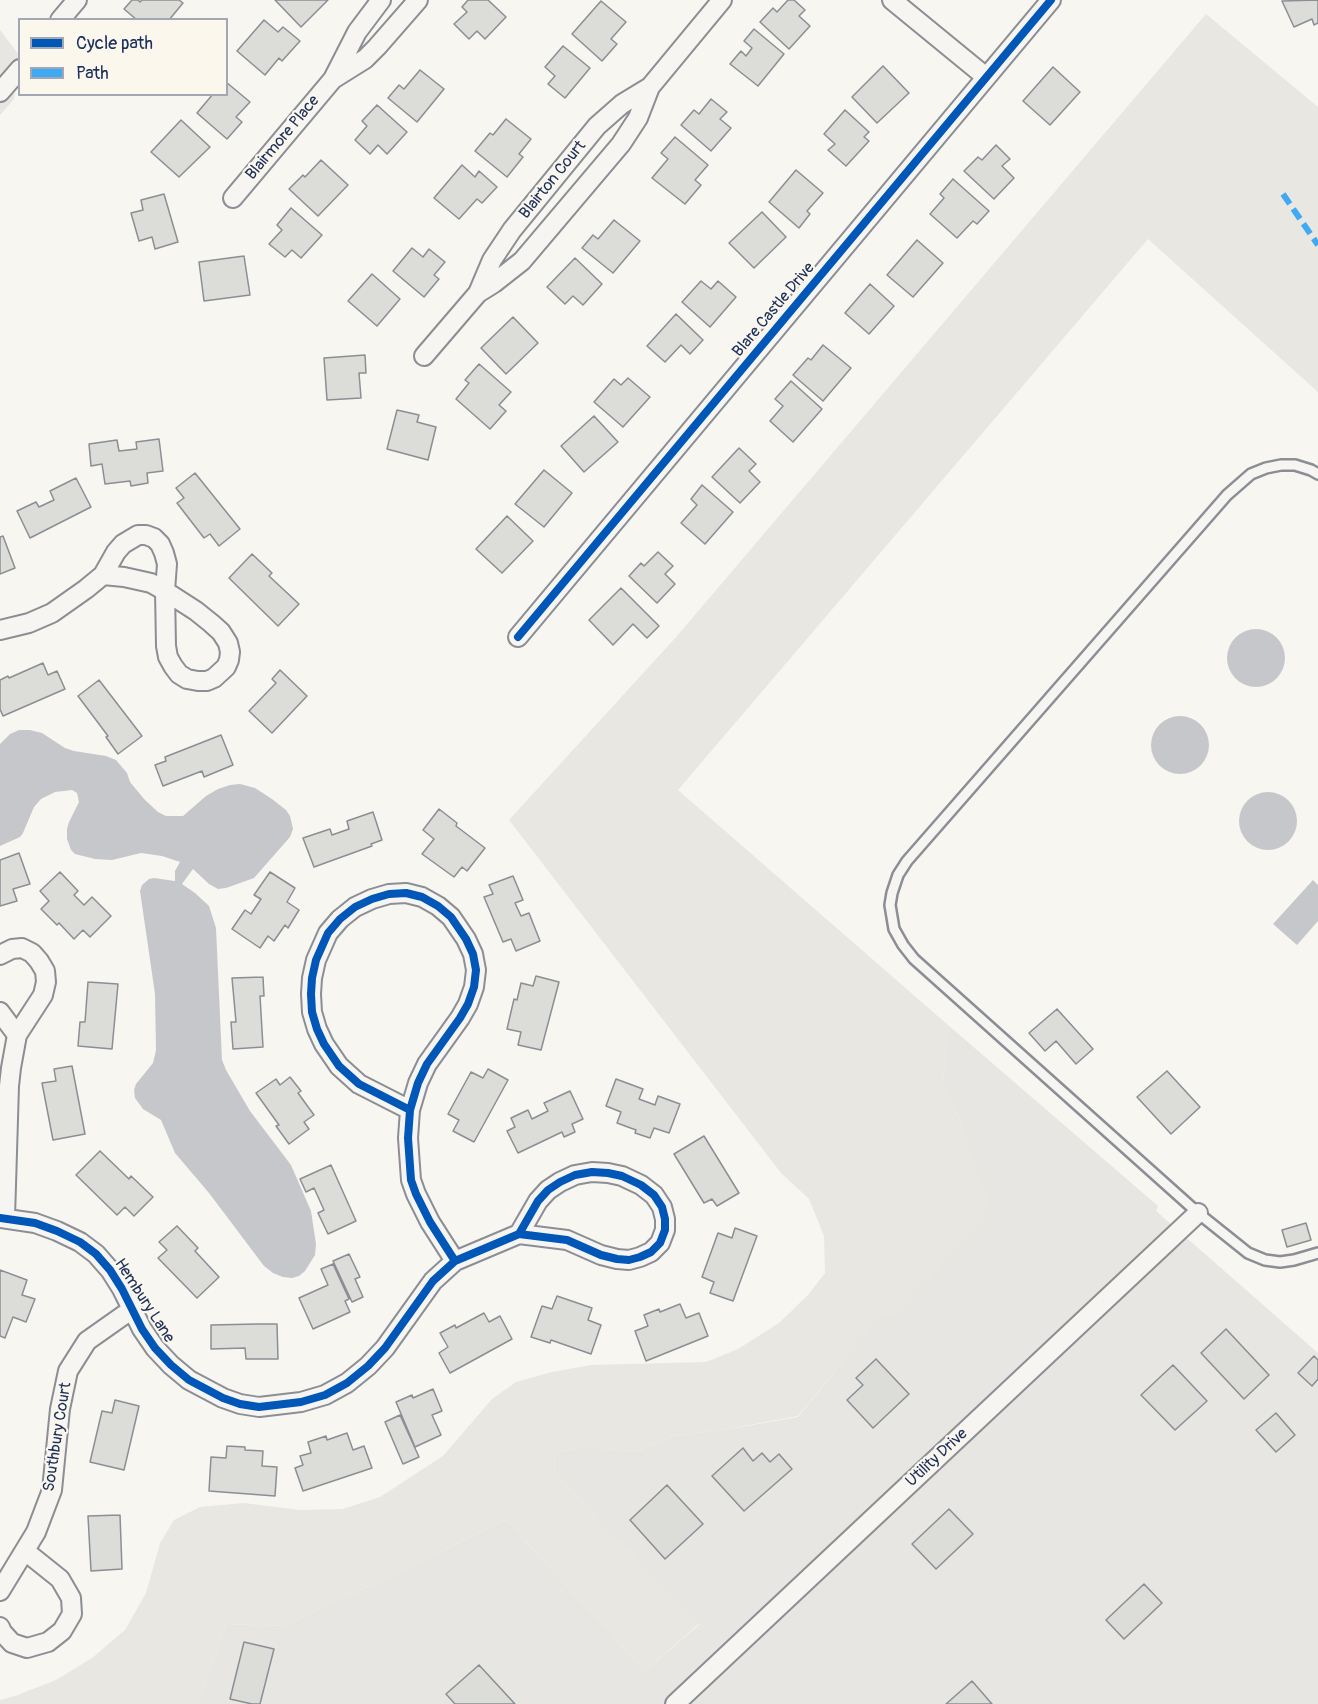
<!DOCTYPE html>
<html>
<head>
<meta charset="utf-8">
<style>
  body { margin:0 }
  #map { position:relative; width:1318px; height:1704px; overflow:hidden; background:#f8f6f0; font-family:Pangolin,sans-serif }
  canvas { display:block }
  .legend { position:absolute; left:18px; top:18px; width:210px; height:78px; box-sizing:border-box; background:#fbf7ec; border:2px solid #a1a7b3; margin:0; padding:8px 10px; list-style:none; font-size:18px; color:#1b2f5e }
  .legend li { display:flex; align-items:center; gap:12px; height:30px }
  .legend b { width:30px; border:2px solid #a1a7b3 }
</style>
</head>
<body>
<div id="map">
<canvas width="1318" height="1704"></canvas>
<ul class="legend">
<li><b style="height:8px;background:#0057b8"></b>Cycle path</li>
<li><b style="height:8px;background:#3fa9f5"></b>Path</li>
</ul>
</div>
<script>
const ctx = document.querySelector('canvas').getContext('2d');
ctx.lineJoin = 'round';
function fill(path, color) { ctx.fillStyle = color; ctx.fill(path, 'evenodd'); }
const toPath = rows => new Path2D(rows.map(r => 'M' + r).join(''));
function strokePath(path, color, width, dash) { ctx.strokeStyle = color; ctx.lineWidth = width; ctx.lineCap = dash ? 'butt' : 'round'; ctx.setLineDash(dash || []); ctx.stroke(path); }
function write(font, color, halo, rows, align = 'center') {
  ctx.font = font + ' Pangolin,sans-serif'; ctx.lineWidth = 4.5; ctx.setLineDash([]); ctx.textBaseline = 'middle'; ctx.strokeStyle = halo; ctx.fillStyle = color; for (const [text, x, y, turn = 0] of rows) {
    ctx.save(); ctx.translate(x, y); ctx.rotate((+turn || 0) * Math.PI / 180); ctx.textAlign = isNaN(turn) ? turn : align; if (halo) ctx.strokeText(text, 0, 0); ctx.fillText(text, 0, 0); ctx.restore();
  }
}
fill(toPath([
  [0,30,19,55,14,99,0,115],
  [948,1025,1158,1206,1156,1211,1318,1353,1318,1704,198,1704,226,1624,285,1626,506,1520,645,1671,700,1624,555,1473,554,1453,586,1446,636,1452,672,1436,724,1430,798,1417,878,1318,963,1127,943,1082]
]), '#e7e6e2');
fill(toPath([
  [1206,14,1318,107,1318,392,1148,239,678,790,948,1025,943,1082,963,1127,992,1211,899,1315,878,1319,798,1416,724,1430,672,1436,636,1452,586,1446,554,1453,555,1473,700,1623,645,1671,506,1520,285,1626,226,1624,198,1704,0,1704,0,1700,15,1696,56,1680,92,1658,125,1630,146,1593,160,1543,174,1520,200,1507,244,1503,300,1510,343,1509,380,1497,443,1456,492,1399,516,1382,552,1372,591,1365,706,1362,738,1349,779,1323,808,1295,825,1273,824,1236,809,1199,781,1173,509,820,677,636]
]), '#e8e7e2');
fill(toPath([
  '1227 658a29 29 0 1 1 58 0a29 29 0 1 1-58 0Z',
  '1151 745a29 29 0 1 1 58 0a29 29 0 1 1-58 0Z',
  [19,730,30,730,42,733,65,748,74,751,106,756,116,760,127,773,130,782,145,800,158,812,166,816,183,816,206,796,218,789,230,785,240,784,255,788,272,799,286,810,290,816,293,829,290,837,254,878,226,888,218,889,209,884,193,869,182,884,195,893,209,906,216,928,222,1060,226,1070,250,1111,291,1165,311,1211,316,1244,315,1255,305,1271,299,1276,292,1278,283,1277,273,1273,264,1266,209,1193,175,1153,161,1120,143,1109,135,1098,134,1090,136,1084,153,1063,156,1050,155,994,140,891,142,885,149,879,154,878,175,881,175,871,180,862,162,856,141,853,112,860,95,859,75,854,71,850,67,839,67,829,69,822,79,802,77,793,72,790,55,792,41,799,34,807,23,833,20,837,0,846,0,744,10,734],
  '1239 821a29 29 0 1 1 58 0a29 29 0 1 1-58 0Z',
  [1313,880,1318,885,1318,921,1297,945,1273,924]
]), '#c5c7cb');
const building = toPath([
  [132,0,138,0,140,2,142,0,179,0,183,3,169,20,137,20,124,9,132,0],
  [275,0,328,0,301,27,275,0],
  [468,0,488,0,506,17,485,39,477,31,469,39,454,24,467,12,462,7,468,0],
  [788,0,794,0,805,10,799,16,810,26,789,49,760,22,773,8,777,12,788,0],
  [1318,0,1318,23,1314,25,1312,19,1294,27,1282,1,1318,0],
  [601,1,626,22,611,39,617,44,602,61,572,34,601,1],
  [264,20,278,32,283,27,300,41,282,61,279,58,265,75,237,51,264,20],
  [754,29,784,54,758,86,730,64,741,51,746,56,752,48,744,41,754,29],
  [563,46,590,68,565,98,548,84,555,76,545,67,563,46],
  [883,66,909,93,877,123,852,97,883,66],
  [1053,67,1080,92,1050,125,1023,101,1053,67],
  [420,70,444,89,417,122,388,98,399,85,404,89,420,70],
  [226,82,250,102,236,117,242,122,227,139,197,113,213,94,226,94,226,82],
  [711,99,727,112,720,119,731,128,711,151,681,125,694,110,699,114,711,99],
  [377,105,407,132,387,154,378,145,370,154,355,140,367,126,362,121,377,105],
  [845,110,869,132,864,137,869,141,846,166,828,150,835,144,824,134,845,110],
  [506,119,531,139,519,154,523,157,507,177,475,151,490,133,493,135,506,119],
  [181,120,210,147,179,177,151,152,181,120],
  [675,137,708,165,695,180,701,185,685,204,652,178,668,159,661,153,675,137],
  [996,145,1010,159,1002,166,1014,178,994,199,964,171,978,157,982,160,996,145],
  [321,160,348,185,318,216,289,189,303,175,305,177,321,160],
  [462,165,475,177,479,171,497,187,482,203,477,199,459,219,434,198,462,165],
  [796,170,823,193,807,211,810,214,799,228,769,202,796,170],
  [953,179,989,211,977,224,973,221,957,238,930,214,944,198,940,194,953,179],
  [164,194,178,242,155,249,152,237,139,241,131,213,143,210,141,200,164,194],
  [291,208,322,235,301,258,292,250,285,257,269,244,282,230,277,225,291,208],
  [762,212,786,237,754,268,729,243,762,212],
  [614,220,640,241,613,273,582,248,593,235,598,239,614,220],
  [917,240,943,263,913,297,887,275,917,240],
  [412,248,423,257,429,249,445,262,434,275,439,279,424,297,393,271,412,248],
  [244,256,250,295,204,301,199,262,244,256],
  [575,258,602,284,583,305,573,296,565,304,547,287,575,258],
  [372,274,400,299,377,326,348,301,372,274],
  [701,281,711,289,718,281,736,297,710,327,682,302,701,281],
  [870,284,894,306,869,334,845,313,870,284],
  [676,314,703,340,690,354,681,345,665,362,647,346,676,314],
  [513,317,538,343,506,374,481,348,513,317],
  [823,345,851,368,823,401,793,375,808,358,811,360,823,345],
  [365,355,366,373,359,373,361,398,327,400,324,358,365,355],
  [479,364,511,392,499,405,506,411,490,429,456,399,469,383,465,380,479,364],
  [628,378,650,397,623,427,594,402,614,379,621,385,628,378],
  [791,381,822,409,793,442,770,421,783,406,775,399,791,381],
  [397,410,419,415,417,422,436,427,428,460,387,449,397,410],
  [594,416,618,442,584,472,561,446,594,416],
  [159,439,163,471,147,473,148,483,131,486,130,481,105,484,102,464,91,466,89,444,117,440,119,451,137,449,136,442,159,439],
  [739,448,756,464,749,471,760,482,740,503,712,477,739,448],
  [544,470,572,493,544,527,515,504,544,470],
  [195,473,240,529,219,546,210,534,204,538,177,503,184,498,176,488,195,473],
  [76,478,91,507,30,538,17,511,36,502,39,507,54,500,50,491,76,478],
  [702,485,733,512,705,544,681,523,697,505,691,499,702,485],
  [507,516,533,541,502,573,476,549,507,516],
  [3,536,15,568,0,574,0,537,3,536],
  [658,552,673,566,665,574,675,584,657,603,629,576,641,563,644,566,658,552],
  [252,554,272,573,269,576,299,604,278,626,229,578,252,554],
  [621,588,659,626,647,638,633,624,613,645,589,620,621,588],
  [43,663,48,675,57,671,65,689,3,716,0,709,0,680,8,676,9,678,43,663],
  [280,670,307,696,272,733,249,711,276,683,272,679,280,670],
  [99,680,142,736,118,754,106,737,108,736,78,696,99,680],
  [221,735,233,765,204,777,202,771,163,786,155,765,166,761,165,757,221,735],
  [439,809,457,823,456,826,485,848,467,871,462,867,454,877,422,854,434,839,423,830,439,809],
  [373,812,382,840,371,844,372,846,314,867,303,838,330,829,332,835,349,829,347,821,373,812],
  [19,853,30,884,13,889,17,901,0,906,0,860,19,853],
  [60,872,78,891,74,895,84,905,92,897,111,916,90,937,83,930,74,939,59,923,57,925,41,909,49,901,40,891,60,872],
  [270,872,295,888,287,902,299,910,288,928,285,925,274,941,268,936,260,948,232,929,245,910,251,914,261,899,254,895,270,872],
  [513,876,523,900,515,903,521,916,529,913,540,941,516,951,511,939,503,942,484,897,493,894,489,885,513,876],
  [536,976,559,982,541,1050,518,1045,521,1032,507,1029,514,999,517,1000,521,983,533,986,536,976],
  [263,977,264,996,260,996,263,1047,233,1049,231,1022,236,1022,232,978,263,977],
  [88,982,118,984,112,1049,78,1046,80,1022,85,1022,88,982],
  [1057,1009,1093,1049,1076,1064,1056,1041,1045,1051,1029,1033,1057,1009],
  [72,1066,85,1134,53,1140,42,1083,56,1081,54,1069,72,1066],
  [488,1069,508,1080,474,1142,453,1131,459,1120,448,1114,471,1072,483,1078,488,1069],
  [1167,1071,1200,1107,1171,1134,1137,1097,1167,1071],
  [290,1077,301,1091,298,1093,314,1115,304,1122,309,1129,289,1144,276,1126,279,1125,256,1093,276,1079,280,1085,290,1077],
  [616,1079,643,1089,639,1099,655,1105,658,1096,680,1104,669,1133,654,1128,650,1138,635,1133,636,1130,617,1123,621,1112,606,1106,616,1079],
  [570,1091,583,1119,572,1124,575,1132,564,1137,562,1132,518,1153,507,1131,515,1127,511,1118,528,1110,532,1119,548,1111,544,1103,570,1091],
  [704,1136,739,1193,717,1206,712,1199,704,1203,674,1154,704,1136],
  [100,1151,129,1179,131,1176,153,1197,134,1216,125,1207,117,1215,76,1175,100,1151],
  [331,1165,356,1221,328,1234,318,1213,324,1210,314,1188,306,1192,300,1179,331,1165],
  [1306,1223,1311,1240,1287,1247,1282,1230,1306,1223],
  [177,1226,198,1248,195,1251,219,1277,197,1298,158,1258,167,1250,159,1242,177,1226],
  [735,1228,757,1236,733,1301,710,1293,714,1282,702,1277,718,1233,732,1238,735,1228],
  [349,1254,360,1277,355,1279,363,1297,352,1302,333,1261,349,1254],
  [333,1264,349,1299,345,1301,350,1312,313,1329,299,1298,328,1285,321,1269,333,1264],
  [0,1270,27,1280,22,1295,35,1299,26,1322,13,1317,5,1338,0,1336,0,1270],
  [557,1296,592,1308,588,1320,601,1325,591,1354,551,1340,550,1343,531,1337,542,1306,552,1309,557,1296],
  [680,1304,686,1318,699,1313,708,1336,646,1361,635,1331,648,1326,644,1315,659,1309,660,1312,680,1304],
  [484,1313,489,1322,500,1316,512,1339,450,1373,439,1353,448,1347,440,1333,455,1325,456,1328,484,1313],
  [257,1324,277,1324,278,1359,246,1359,245,1348,211,1349,211,1325,257,1324],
  [1226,1329,1269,1375,1244,1399,1201,1353,1226,1329],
  [1314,1356,1318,1360,1318,1379,1312,1386,1298,1373,1314,1356],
  [876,1359,909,1394,873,1428,847,1400,863,1385,856,1378,876,1359],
  [1173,1365,1207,1401,1175,1430,1141,1395,1173,1365],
  [433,1389,442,1411,432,1415,441,1435,415,1447,396,1402,412,1395,413,1398,433,1389],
  [115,1400,139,1406,124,1470,90,1462,102,1411,112,1413,115,1400],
  [1276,1413,1295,1435,1276,1452,1256,1430,1276,1413],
  [400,1415,419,1457,403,1464,385,1422,400,1415],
  [347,1433,353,1450,364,1446,372,1468,303,1491,295,1468,303,1465,300,1456,311,1453,308,1442,326,1436,327,1440,347,1433],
  [227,1446,245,1447,245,1450,263,1451,262,1466,277,1467,275,1496,209,1491,211,1457,226,1458,227,1446],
  [743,1448,753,1461,762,1453,770,1462,779,1454,792,1469,744,1511,712,1476,743,1448],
  [667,1485,703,1524,665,1559,630,1520,667,1485],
  [949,1509,973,1534,936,1569,912,1544,949,1509],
  [120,1515,122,1569,91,1571,88,1516,120,1515],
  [1144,1584,1162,1603,1124,1639,1106,1620,1144,1584],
  [244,1642,274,1649,260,1704,252,1704,230,1699,244,1642],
  [479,1665,515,1704,455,1704,446,1694,479,1665],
  [972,1681,992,1704,946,1704,972,1681]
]);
fill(building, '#dcdcd9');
strokePath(building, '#8b8e94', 1.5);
const service = toPath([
  [1318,474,1311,470,1295,465,1281,465,1266,468,1251,474,1227,495,907,861,898,875,892,893,890,905,894,929,903,945,914,959,1198,1213,1248,1253,1265,1260,1280,1262,1294,1260,1318,1253]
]);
const minor = toPath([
  [381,0,357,32,333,79,365,59,377,47,418,0],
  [892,0,986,77],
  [60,20,77,0],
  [650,87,722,0],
  [0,92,20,69],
  [233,198,333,79],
  [424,356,478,293,492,260,512,230,597,126,622,104,650,87,638,118,621,144,522,261,494,283,478,293],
  [0,630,29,623,52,613,86,589,103,575,124,577,151,583,165,591,196,611,211,623,221,632,228,643,230,652,229,660,226,667,214,678,207,681,198,681,187,679,179,674,173,666,168,657,166,646,165,591,167,564,164,553,160,544,154,538,146,535,138,535,123,544,116,552,103,575],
  [518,637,1051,0],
  [0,955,12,949,22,948,32,953,39,961,45,971,46,982,43,995,17,1035,11,1068,9,1086,5,1218],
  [0,1012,17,1035],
  [410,1110,359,1084,339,1066,324,1044,317,1029,312,1012,311,994,312,978,316,960,328,933,340,919,355,907,372,899,389,894,406,893,422,897,438,906,451,917,466,939,473,954,476,970,474,987,468,1004,460,1018,427,1064,418,1083,410,1110,408,1138,411,1180,416,1194,430,1222,455,1261],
  [0,1218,35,1223,57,1231,80,1242,96,1254,110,1270,122,1289,142,1329,155,1348,171,1365,189,1380,223,1398,240,1404,259,1407,301,1402,325,1395,347,1383,368,1366,385,1348,433,1281,455,1261,519,1234,567,1240,601,1255,617,1259,629,1260,640,1257,651,1252,660,1243,665,1230,665,1219,662,1207,654,1195,641,1185,622,1176,608,1173,592,1172,575,1175,560,1182,548,1190,538,1201,519,1234],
  [0,1591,36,1532,52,1490,60,1409,68,1371,87,1341,131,1310],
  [0,1627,2,1632,12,1643,27,1648,48,1642,62,1631,72,1614,71,1598,60,1579,25,1551],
  [675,1704,1198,1213]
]);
strokePath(service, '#8b8e94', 14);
strokePath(minor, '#8b8e94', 22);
strokePath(service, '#f6f5f1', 9);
strokePath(minor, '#f6f5f1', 18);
strokePath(toPath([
  [1283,194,1318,245]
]), '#3fa9f5', 6, [12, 6]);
strokePath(toPath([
  [518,637,1051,0],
  [410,1110,359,1084,339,1066,324,1044,317,1029,312,1012,311,994,312,978,316,960,328,933,340,919,355,907,372,899,389,894,406,893,422,897,438,906,451,917,466,939,473,954,476,970,474,987,468,1004,460,1018,427,1064,418,1083,410,1110,408,1138,411,1180,416,1194,430,1222,455,1261],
  [0,1218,35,1223,57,1231,80,1242,96,1254,110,1270,122,1289,142,1329,155,1348,171,1365,189,1380,223,1398,240,1404,259,1407,301,1402,325,1395,347,1383,368,1366,385,1348,433,1281,455,1261,519,1234,567,1240,601,1255,617,1259,629,1260,640,1257,651,1252,660,1243,665,1230,665,1219,662,1207,654,1195,641,1185,622,1176,608,1173,592,1172,575,1175,560,1182,548,1190,538,1201,519,1234]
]), '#0057b8', 8);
write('16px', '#1b2f5e', '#fbf7ec', [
  ["Blairmore Place",283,138,-50],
  ["Blairton Court",553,180,-51],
  ["Blare Castle Drive",774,310,-50],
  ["Hembury Lane",144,1301,57],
  ["Southbury Court",58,1437,-81],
  ["Utility Drive",937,1458,-43]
]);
</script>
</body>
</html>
